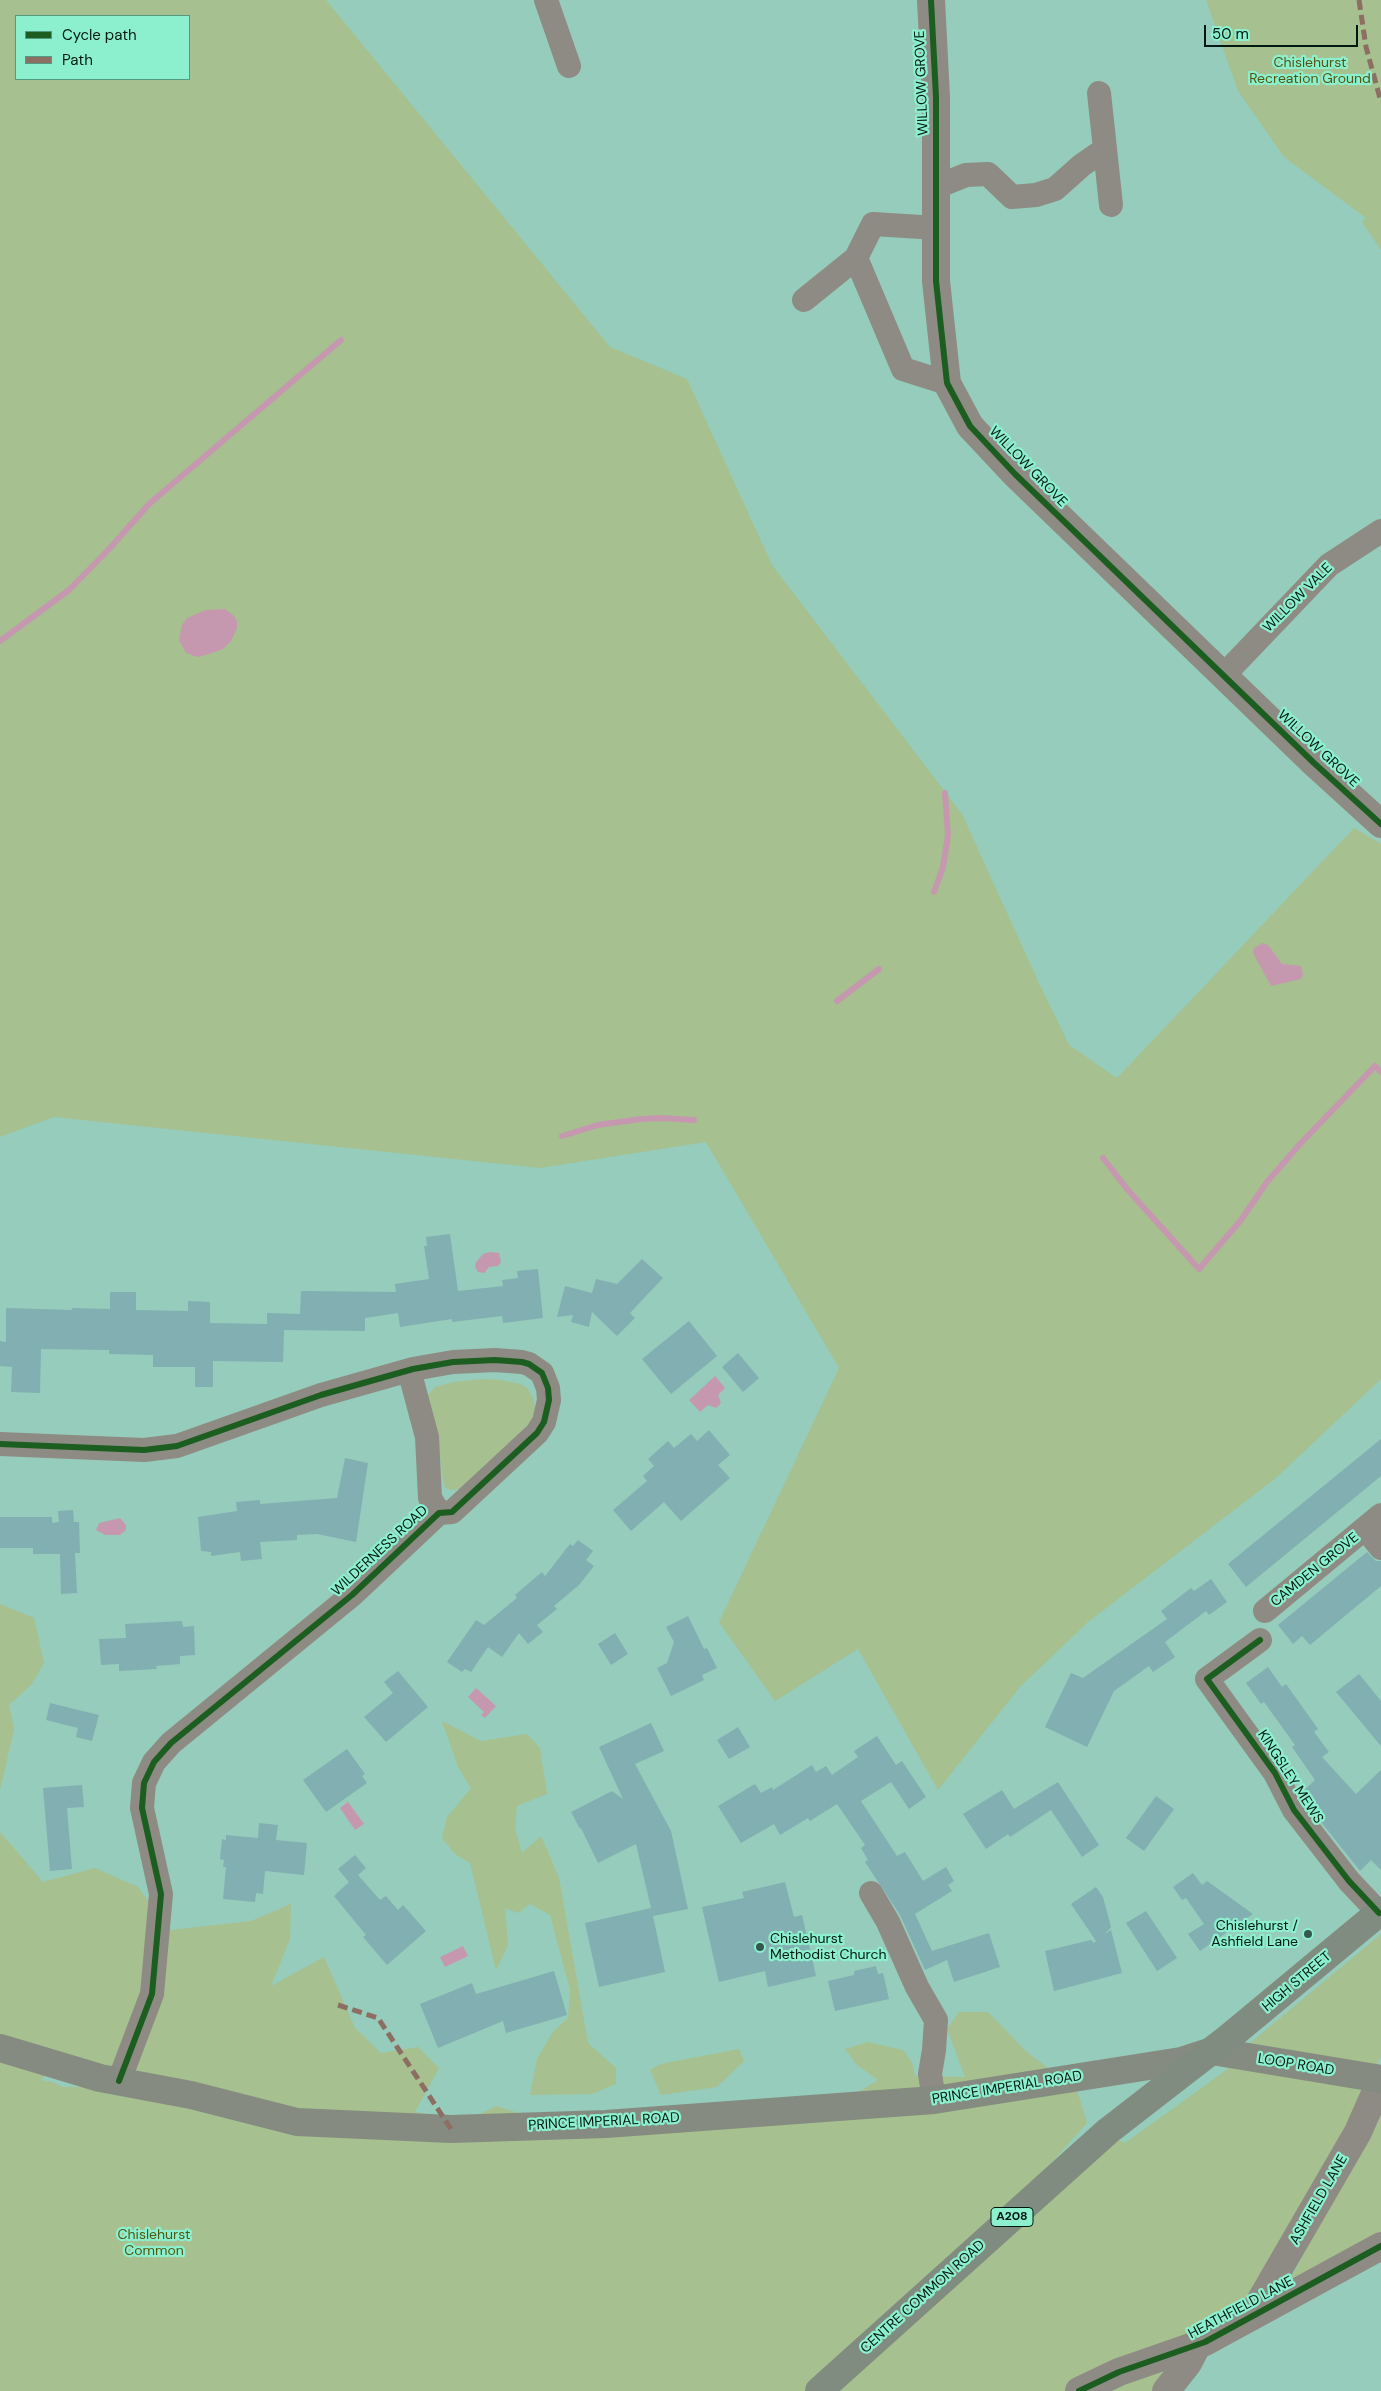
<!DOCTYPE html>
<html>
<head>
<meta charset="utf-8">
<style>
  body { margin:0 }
  #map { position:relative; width:1381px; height:2391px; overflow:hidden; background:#96ccbb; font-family:"DM Sans",sans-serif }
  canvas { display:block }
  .legend { position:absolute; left:15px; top:15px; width:175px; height:65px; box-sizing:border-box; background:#8cf0cf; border:1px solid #549a83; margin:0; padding:6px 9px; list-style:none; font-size:15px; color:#001910 }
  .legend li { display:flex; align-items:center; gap:10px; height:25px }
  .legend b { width:25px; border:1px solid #549a83 }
  .scale { position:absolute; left:1204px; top:25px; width:154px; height:22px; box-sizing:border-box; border:2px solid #001910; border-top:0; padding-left:6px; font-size:15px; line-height:18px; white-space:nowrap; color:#001910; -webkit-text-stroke:4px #8cf0cf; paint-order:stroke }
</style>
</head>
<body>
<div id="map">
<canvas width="1381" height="2391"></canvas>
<ul class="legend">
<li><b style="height:6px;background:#1b5e20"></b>Cycle path</li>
<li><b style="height:6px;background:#8d6e63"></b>Path</li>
</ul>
<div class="scale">50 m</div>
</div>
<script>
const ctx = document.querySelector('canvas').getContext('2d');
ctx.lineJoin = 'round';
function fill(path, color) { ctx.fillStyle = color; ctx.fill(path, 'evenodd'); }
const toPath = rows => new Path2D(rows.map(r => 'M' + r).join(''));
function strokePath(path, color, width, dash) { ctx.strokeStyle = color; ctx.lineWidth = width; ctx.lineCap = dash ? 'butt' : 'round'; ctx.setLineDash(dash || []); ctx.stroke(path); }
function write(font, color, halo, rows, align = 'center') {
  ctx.font = font + ' "DM Sans",sans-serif'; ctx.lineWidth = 4.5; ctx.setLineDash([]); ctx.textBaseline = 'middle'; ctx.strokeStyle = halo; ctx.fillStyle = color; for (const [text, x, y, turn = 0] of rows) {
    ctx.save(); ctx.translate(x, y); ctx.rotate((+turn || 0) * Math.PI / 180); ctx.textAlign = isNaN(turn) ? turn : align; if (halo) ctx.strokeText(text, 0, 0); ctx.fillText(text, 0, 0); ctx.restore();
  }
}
fill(toPath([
  [0,0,326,0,610,347,687,379,772,565,962,814,1038,981,1069,1045,1117,1078,1354,828,1381,844,1381,1379,1276,1478,1088,1622,1020,1687,938,1790,858,1649,775,1701,719,1622,839,1368,706,1142,540,1168,54,1117,0,1137],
  [16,16,189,16,189,79,16,79],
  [1206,0,1381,0,1381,250,1362,222,1366,218,1284,157,1238,91],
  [483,1379,501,1380,521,1384,528,1389,534,1400,535,1413,530,1423,461,1489,450,1490,445,1487,443,1480,437,1432,427,1396,435,1387,454,1382],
  [0,1604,34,1618,44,1663,32,1684,9,1705,14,1729,0,1790],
  [442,1721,481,1741,527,1734,540,1748,547,1794,517,1806,515,1828,522,1853,541,1836,559,1878,588,2043,616,2068,616,2084,592,2094,530,2095,537,2059,552,2033,568,2018,570,1990,550,1915,530,1904,518,1913,505,1908,508,1945,496,1970,470,1863,455,1854,442,1838,447,1817,471,1788,458,1767],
  [0,1832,43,1882,95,1868,138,1887,170,1930,251,1921,291,1904,290,1939,271,1986,324,1957,355,2028,381,2053,418,2047,439,2068,415,2112,468,2120,496,2106,522,2114,823,2114,878,2080,857,2065,845,2049,868,2042,903,2050,912,2062,915,2076,965,2077,947,2029,959,2012,988,2012,1027,2052,1077,2090,1087,2123,1005,2215,1108,2135,1125,2143,1232,2066,1360,2087,1362,2099,1251,2292,1234,2312,1161,2371,1163,2374,1157,2391,0,2391],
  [135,2054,136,2070,144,2079,124,2093,111,2095,106,2090,94,2087,63,2087,53,2082,41,2080,46,2075,108,2068],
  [1381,1934,1381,2057,1377,2066,1250,2043],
  [739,2049,744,2061,717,2087,661,2095,650,2070,661,2064],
  [1381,2112,1381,2236,1286,2287]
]), '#a6c08f');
fill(toPath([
  [225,609,233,615,237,621,237,628,231,641,223,649,206,655,197,657,186,653,179,640,182,625,187,618,206,610],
  [1263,943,1268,945,1282,964,1301,966,1303,975,1301,979,1271,986,1253,953,1254,948],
  [490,1252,499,1253,501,1262,498,1266,489,1267,484,1273,478,1272,475,1267,476,1262,483,1254],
  [715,1376,725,1388,718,1395,721,1403,716,1408,708,1405,700,1412,689,1400],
  [120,1518,126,1525,126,1530,120,1535,105,1535,96,1530,99,1523],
  [476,1688,496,1706,485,1718,481,1715,484,1712,468,1697],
  [348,1802,364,1824,355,1830,340,1808],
  [463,1946,468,1956,445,1967,440,1957]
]), '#c598b0');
strokePath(toPath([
  [0,641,69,590,110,548,149,504,341,340],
  [934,892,943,867,948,835,945,793],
  [837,1001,879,969],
  [562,1136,598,1125,641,1119,661,1118,694,1120],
  [1103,1158,1127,1189,1199,1269,1241,1220,1267,1182,1300,1144,1375,1066,1381,1072]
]), '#c598b0', 6);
fill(toPath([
  [450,1234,458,1291,503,1286,502,1280,518,1278,517,1271,538,1269,543,1318,503,1323,502,1316,452,1322,452,1319,400,1327,398,1313,365,1318,365,1331,284,1330,283,1362,213,1361,213,1387,195,1387,195,1367,153,1367,153,1355,109,1354,109,1350,41,1349,40,1393,11,1392,12,1367,0,1366,0,1341,6,1342,6,1308,72,1310,72,1308,110,1309,110,1292,136,1292,136,1310,188,1311,188,1301,210,1302,210,1323,267,1324,267,1313,300,1314,301,1291,396,1292,395,1284,429,1279,424,1246,427,1246,426,1237],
  [642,1259,663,1278,630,1313,635,1318,617,1336,592,1312,589,1327,571,1322,573,1315,557,1317,565,1286,592,1293,596,1279,617,1284],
  [689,1321,717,1356,671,1394,642,1359],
  [738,1353,759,1378,743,1392,722,1367],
  [709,1430,730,1455,718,1465,730,1478,681,1521,664,1502,631,1531,613,1510,647,1481,643,1476,654,1466,648,1459,668,1441,674,1448,691,1434,697,1441],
  [1381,1439,1381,1476,1246,1587,1228,1564],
  [345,1458,368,1463,356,1542,317,1534,297,1535,297,1540,260,1542,262,1559,241,1561,240,1552,211,1556,211,1552,201,1551,198,1517,237,1511,236,1502,260,1500,260,1504,337,1498],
  [73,1510,74,1522,79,1522,80,1553,75,1553,77,1593,61,1594,60,1554,33,1554,33,1548,0,1548,0,1517,52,1517,52,1523,59,1522,58,1511],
  [578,1540,593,1551,586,1560,594,1566,579,1585,554,1606,557,1609,537,1625,543,1632,528,1644,519,1633,502,1657,488,1647,471,1672,465,1669,462,1672,447,1662,476,1620,484,1625,517,1598,515,1595,542,1572,545,1576,570,1544,573,1546],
  [1367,1552,1376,1561,1381,1561,1381,1586,1310,1645,1302,1636,1293,1644,1278,1625],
  [1211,1579,1227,1602,1209,1615,1206,1611,1165,1642,1175,1657,1153,1672,1149,1666,1114,1691,1087,1747,1045,1727,1071,1673,1083,1678,1167,1619,1161,1611,1191,1588,1194,1591],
  [688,1616,704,1649,707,1648,717,1668,702,1675,704,1680,671,1696,657,1668,667,1663,674,1642,666,1627],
  [182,1621,183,1627,194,1626,195,1655,180,1656,180,1664,156,1666,157,1669,119,1671,119,1664,101,1665,99,1639,126,1638,125,1624],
  [615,1633,628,1654,611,1665,598,1644],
  [1268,1667,1282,1687,1286,1684,1318,1729,1314,1732,1329,1752,1322,1757,1356,1794,1381,1770,1381,1870,1371,1860,1360,1871,1306,1803,1301,1793,1315,1780,1292,1747,1295,1745,1264,1702,1261,1704,1246,1683],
  [398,1671,428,1707,386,1742,364,1717,393,1693,384,1682],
  [1359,1674,1381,1701,1381,1746,1336,1692],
  [50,1703,99,1715,92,1741,76,1737,78,1728,46,1720],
  [651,1723,664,1751,635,1764,671,1831,688,1909,653,1916,665,1972,599,1987,585,1923,651,1908,636,1844,598,1863,581,1828,580,1829,571,1812,612,1791,623,1799,599,1747],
  [738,1727,750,1747,729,1759,717,1740],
  [877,1736,896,1765,902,1761,926,1797,909,1809,891,1782,861,1801,897,1856,905,1852,923,1881,946,1867,954,1881,948,1885,952,1891,915,1914,932,1951,989,1933,1000,1967,954,1982,947,1960,925,1970,900,1915,865,1862,868,1860,861,1848,865,1845,837,1804,810,1821,808,1818,780,1835,774,1824,741,1843,718,1806,755,1784,761,1793,772,1787,773,1790,812,1765,816,1772,826,1766,832,1775,858,1757,854,1751],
  [347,1749,365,1774,362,1776,367,1783,326,1812,303,1780],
  [1058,1782,1099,1845,1082,1857,1051,1810,1010,1837,1008,1834,986,1849,963,1814,1002,1790,1014,1809],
  [82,1785,84,1807,67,1808,72,1869,50,1871,43,1788],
  [1156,1796,1174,1809,1144,1851,1126,1838],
  [259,1823,278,1825,276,1840,307,1843,304,1875,265,1871,263,1894,256,1893,255,1902,223,1899,226,1867,223,1867,224,1860,220,1859,222,1839,226,1840,226,1835,258,1838],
  [355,1855,366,1868,358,1875,380,1900,386,1896,398,1910,403,1905,426,1931,387,1965,363,1937,366,1935,334,1896,349,1882,338,1869],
  [1193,1873,1202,1885,1207,1881,1253,1914,1200,1951,1188,1934,1204,1924,1186,1898,1182,1900,1173,1887],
  [785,1882,794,1917,802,1915,816,1976,768,1987,765,1971,719,1982,702,1907,744,1898,742,1892],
  [1096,1887,1103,1897,1111,1927,1105,1934,1111,1930,1122,1973,1054,1991,1045,1951,1091,1940,1094,1943,1096,1941,1071,1904],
  [1146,1911,1177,1958,1157,1971,1126,1923],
  [876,1966,878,1974,883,1973,889,1999,835,2011,828,1981,854,1975,854,1971],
  [554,1971,567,2015,506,2033,503,2021,438,2048,420,2004,472,1983,476,1994]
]), '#82afb1');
strokePath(toPath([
  [546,0,569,66],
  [1105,149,1111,205],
  [936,187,966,175,988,174,1012,197,1036,195,1055,189,1082,165,1105,149,1099,93],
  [937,228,873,224,856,258,903,369,947,383],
  [804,300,856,258],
  [1223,676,1329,565,1381,531],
  [409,1370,427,1437,430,1498,439,1513],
  [0,1444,144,1450,177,1446,321,1395,413,1369,453,1362,495,1360,522,1362,529,1364,542,1373,548,1388,549,1400,544,1422,537,1433,452,1512,439,1513,352,1595,171,1743,154,1762,144,1783,142,1808,161,1894,152,1994,119,2081],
  [1365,1528,1381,1548],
  [1265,1611,1381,1515],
  [1260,1640,1207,1679,1275,1773,1294,1810,1349,1881,1379,1913],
  [871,1893,888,1922,917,1987,936,2020,934,2050,930,2074,934,2100]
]), '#8d8b83', 24);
strokePath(toPath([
  [931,0,936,97,936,281,947,383,970,426,1015,474,1314,763,1381,824],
  [1251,2317,1358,2132,1381,2080],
  [1079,2391,1119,2372,1205,2342,1381,2246],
  [1166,2391,1188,2363,1197,2346]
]), '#8d8b83', 28);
strokePath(toPath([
  [0,2048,100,2078,191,2095,297,2122,451,2129,606,2124,934,2100,1181,2061,1212,2051,1381,2079]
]), '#858b80', 28);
strokePath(toPath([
  [819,2391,1108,2131,1228,2038,1381,1911]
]), '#818c80', 28);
strokePath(toPath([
  [1359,0,1366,47,1381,102],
  [338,2005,378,2018,451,2129]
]), '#8d6e63', 5, [10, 5]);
strokePath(toPath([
  [931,0,936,97,936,281,947,383,970,426,1015,474,1314,763,1381,824],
  [0,1444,144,1450,177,1446,321,1395,413,1369,453,1362,495,1360,522,1362,529,1364,542,1373,548,1388,549,1400,544,1422,537,1433,452,1512,439,1513,352,1595,171,1743,154,1762,144,1783,142,1808,161,1894,152,1994,119,2081],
  [1260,1640,1207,1679,1275,1773,1294,1810,1349,1881,1379,1913],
  [1079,2391,1119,2372,1205,2342,1381,2246]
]), '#1b5e20', 6);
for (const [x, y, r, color] of [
  [1308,1934,5,"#34584c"],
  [760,1947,5,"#34584c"]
]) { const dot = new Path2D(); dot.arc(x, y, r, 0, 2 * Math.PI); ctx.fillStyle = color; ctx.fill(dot); strokePath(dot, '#8cf0cf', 2); }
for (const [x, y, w] of [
  [1012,2217,42]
]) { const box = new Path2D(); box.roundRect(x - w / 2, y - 9.5, w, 19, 4); ctx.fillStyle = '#8cf0cf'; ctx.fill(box); strokePath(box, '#001910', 1); }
write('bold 12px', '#001910', null, [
  ["A208",1012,2217]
]);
write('14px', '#54550e', '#8cf0cf', [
  ["Chislehurst",1310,63],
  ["Recreation Ground",1310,79],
  ["Chislehurst",154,2235],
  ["Common",154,2251]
]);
write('14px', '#001910', '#8cf0cf', [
  ["WILLOW GROVE",922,83,-92],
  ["WILLOW GROVE",1028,467,46],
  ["WILLOW VALE",1298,598,-45],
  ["WILLOW GROVE",1318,749,43],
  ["WILDERNESS ROAD",380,1551,-43],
  ["CAMDEN GROVE",1315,1570,-39],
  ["KINGSLEY MEWS",1290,1777,57],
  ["HIGH STREET",1297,1982,-40],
  ["LOOP ROAD",1296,2065,9],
  ["PRINCE IMPERIAL ROAD",1007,2088,-9],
  ["PRINCE IMPERIAL ROAD",604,2122,-3],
  ["ASHFIELD LANE",1319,2200,-60],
  ["CENTRE COMMON ROAD",923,2297,-42],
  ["HEATHFIELD LANE",1241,2308,-28]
]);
write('14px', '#001910', '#8cf0cf', [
  ["Chislehurst /",1298,1926],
  ["Ashfield Lane",1298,1942],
  ["Chislehurst",770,1939,"left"],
  ["Methodist Church",770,1955,"left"]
], 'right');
</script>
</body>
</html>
